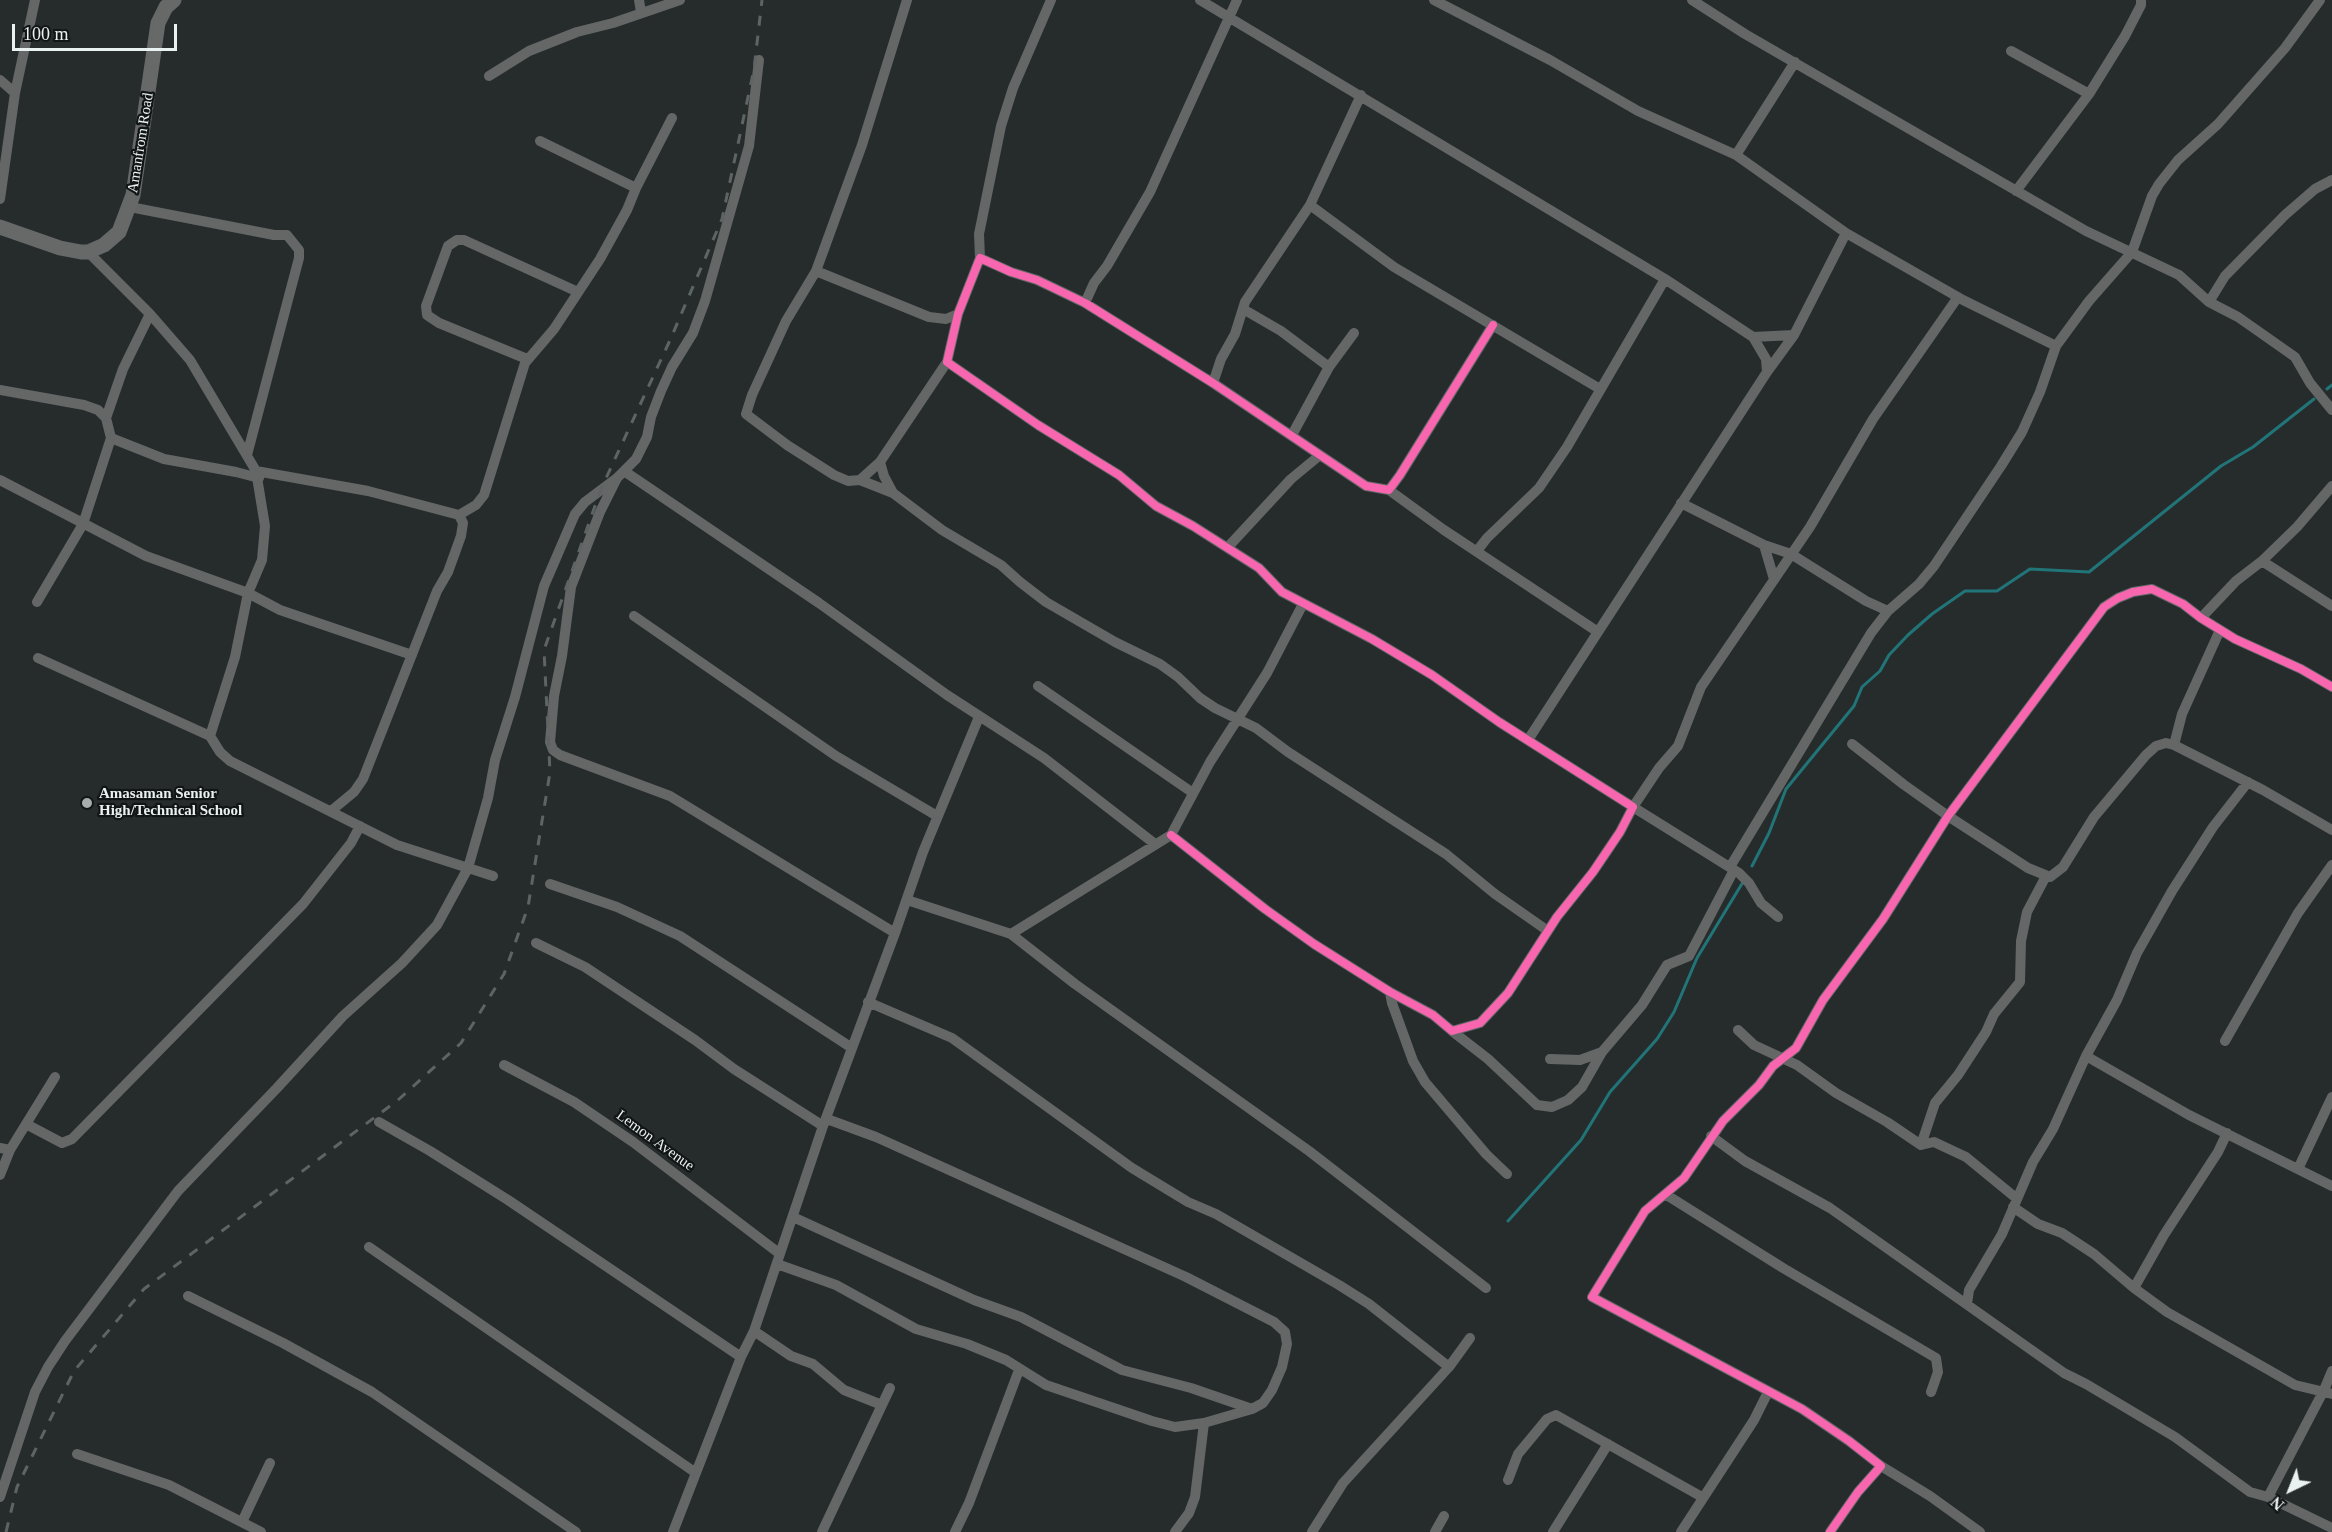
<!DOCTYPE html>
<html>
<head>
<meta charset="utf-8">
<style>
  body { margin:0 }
  #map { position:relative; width:2332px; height:1532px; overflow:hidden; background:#262c2c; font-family:Georgia,serif }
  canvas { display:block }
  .north { position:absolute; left:2260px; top:1460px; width:60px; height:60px; -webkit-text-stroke:4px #111515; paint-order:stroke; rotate:223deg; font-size:16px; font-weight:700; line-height:24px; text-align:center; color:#eaf1f1 }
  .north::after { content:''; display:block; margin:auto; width:21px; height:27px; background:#eaf1f1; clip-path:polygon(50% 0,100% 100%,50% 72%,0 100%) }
  .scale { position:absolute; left:12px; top:24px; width:165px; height:27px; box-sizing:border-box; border:3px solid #eaf1f1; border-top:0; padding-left:8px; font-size:18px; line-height:21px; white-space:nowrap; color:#eaf1f1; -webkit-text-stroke:4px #111515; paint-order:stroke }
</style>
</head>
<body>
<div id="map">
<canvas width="2332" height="1532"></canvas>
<div class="north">N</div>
<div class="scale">100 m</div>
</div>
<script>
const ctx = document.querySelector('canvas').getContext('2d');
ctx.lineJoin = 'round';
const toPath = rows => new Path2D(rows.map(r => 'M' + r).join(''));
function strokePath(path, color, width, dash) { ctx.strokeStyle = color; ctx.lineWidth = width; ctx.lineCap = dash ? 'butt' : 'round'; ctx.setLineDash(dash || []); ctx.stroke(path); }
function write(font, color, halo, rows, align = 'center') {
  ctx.font = font + ' Georgia,serif'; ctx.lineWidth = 4.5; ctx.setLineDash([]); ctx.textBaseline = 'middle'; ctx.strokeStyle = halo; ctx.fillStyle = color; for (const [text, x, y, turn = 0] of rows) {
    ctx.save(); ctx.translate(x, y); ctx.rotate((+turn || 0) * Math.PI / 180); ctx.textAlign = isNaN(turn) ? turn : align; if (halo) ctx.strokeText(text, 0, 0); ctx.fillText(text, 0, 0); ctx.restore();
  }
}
strokePath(toPath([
  [2327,389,2332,385],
  [1752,866,1769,833,1786,789,1854,706,1862,687,1880,671,1889,655,1908,635,1932,614,1965,591,1997,591,2030,569,2089,572,2221,466,2253,447,2314,399],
  [1508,1221,1581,1140,1610,1092,1657,1039,1674,1012,1697,958,1743,882]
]), '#217578', 3);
strokePath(toPath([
  [639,0,641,12],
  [907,0,862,145,816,271,786,321,752,395,746,414,787,445,834,475,848,481,860,480,880,462,947,362],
  [1200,0,1665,279,1753,337,1766,359,1767,372],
  [1434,0,1550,60,1638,111,1736,155,1846,233,1963,300,2056,346],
  [1692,0,1745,34,2086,231,2179,275,2209,302,2238,317,2295,357,2310,383,2332,410],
  [2011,51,2089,94],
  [759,60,749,146,705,301,693,333,672,367,661,391,651,417,647,437,636,459,617,478,600,512,571,587,562,656,554,696,550,742,553,750,560,755,670,796,895,933],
  [489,76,529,51,577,32,613,23,680,0],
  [0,80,15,93],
  [540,141,636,188],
  [1736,155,1795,62],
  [2016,191,2089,94,2125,36,2141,5,2141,0],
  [0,199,15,93,35,0],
  [1310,205,1394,267,1600,389],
  [130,207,274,235,287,235,299,250,299,258,247,455],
  [88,252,150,314,190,360,256,471,368,491,459,515],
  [980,258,979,234,1001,126,1013,88,1051,0],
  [816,271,929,317,946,319,958,314],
  [2209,302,2225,276,2285,215,2315,189,2332,180],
  [1085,303,1094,283,1107,266,1150,192,1237,0],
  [1243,309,1281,331,1329,367],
  [1753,337,1794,335],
  [527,359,439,323,427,315,426,306,448,246,457,240,464,240,578,292],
  [1213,383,1221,359,1235,334,1245,302,1310,205,1361,95],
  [0,390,84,405,98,410,106,418,111,438,83,524,37,602],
  [106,418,123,369,150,314],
  [1292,435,1329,367,1354,333],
  [111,438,164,459,236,472,259,478],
  [880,462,884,476,893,493,942,530,1001,565,1020,582,1046,602,1115,642,1160,664,1178,677,1200,698,1215,708,1256,728,1288,752,1446,854,1495,894,1548,931],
  [624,471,819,603,947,695,1044,758,1155,844],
  [0,480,146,556,248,593,280,610,412,655],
  [860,480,893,493],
  [1389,490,1444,530,1598,632,1767,372,1794,335,1846,233],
  [1681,503,1764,545,1791,554,1866,601,1888,611],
  [1764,545,1774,579],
  [1228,547,1291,479,1320,455],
  [1477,551,1487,538,1539,488,1567,447,1665,279],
  [2262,561,2332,606],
  [634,616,836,756,937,816],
  [2201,618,2236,581,2262,561,2297,527,2332,486],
  [38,658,210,736,220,752,230,761,397,845,493,876],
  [1038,686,1193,793],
  [210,736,235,657,248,593,262,560,265,526,256,471],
  [1528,740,1598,632],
  [1852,744,1903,784,1948,816,2028,868,2050,877,2063,867,2094,817,2146,755,2156,746,2166,743,2174,745,2263,790,2332,830],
  [2174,745,2182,714,2220,630],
  [331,811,354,792,363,779,437,591,448,572,461,536,463,523,459,515,476,505,484,495,525,363,554,329,600,259,627,210,636,188,672,118],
  [1171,835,1265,909,1314,944,1390,992,1433,1015,1452,1031,1480,1023,1508,993,1557,917,1593,872,1620,832,1633,807,1499,722,1432,675,1372,639,1282,592,1259,568,1193,526,1156,506,1119,475,1038,425,947,362,958,314,980,258,1011,272,1037,280,1085,303,1213,383,1366,486,1389,490,1400,475,1493,325],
  [1730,867,1871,633,1888,611,1919,584,1934,566,2001,466,2022,432,2040,392,2056,346,2089,301,2132,252,2152,196,2159,184,2178,160,2218,124,2285,48,2320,0],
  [550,884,617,907,680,936,852,1048],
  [907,900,1011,934,1171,835,1210,762,1267,673,1303,604],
  [1778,917,1761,903,1749,883,1739,873,1633,807,1659,768,1678,746,1701,687,1810,527,1873,419,1958,297],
  [1011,934,1075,984,1309,1151,1486,1288],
  [536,943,585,967,695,1040,734,1069,823,1126],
  [1390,992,1392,1003,1413,1061,1425,1082,1486,1154,1507,1174],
  [868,1002,952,1038,1132,1168,1188,1202,1216,1214,1339,1285,1369,1304,1449,1367],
  [1738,1030,1754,1045,1797,1065,1836,1093,1887,1122,1921,1145,1934,1142,1966,1157,2016,1198],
  [1452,1031,1488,1059,1537,1105,1552,1107,1568,1100,1582,1087,1602,1052,1642,1005,1667,965,1689,956,1734,870],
  [2225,1041,2298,913,2332,865],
  [2086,1056,2189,1115,2332,1186],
  [1550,1059,1580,1060,1602,1052],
  [504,1065,574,1102,633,1142,780,1254],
  [379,1122,430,1151,508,1200,741,1357],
  [26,1124,62,1143,72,1139,303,904,351,843,360,826],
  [1711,1136,1745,1161,1830,1208,2064,1373,2086,1384,2175,1437,2250,1492,2268,1497,2332,1528],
  [1921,1145,1935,1103,1958,1075,1986,1032,1994,1014,2020,982,2021,941,2027,912,2046,876],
  [0,1148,10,1150,0,1175],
  [10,1150,55,1077],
  [2298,1169,2332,1097],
  [1665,1194,1783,1268,1936,1358,1938,1372,1931,1392],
  [2013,1207,2038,1224,2062,1233,2094,1254,2134,1288,2167,1312,2295,1385,2332,1394],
  [793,1217,974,1300,1021,1317,1122,1370,1191,1388,1252,1409],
  [369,1247,696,1473],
  [777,1264,836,1285,916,1329,967,1344,1006,1360,1046,1385,1152,1421,1175,1427,1204,1423,1252,1409,1263,1403,1272,1390,1282,1367,1287,1344,1285,1332,1274,1322,1186,1277,876,1137,827,1119],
  [2134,1288,2164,1235,2218,1152,2227,1133],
  [188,1296,283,1343,372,1392,576,1532],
  [1967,1304,1969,1290,2002,1234,2033,1162,2053,1129,2086,1056,2117,1000,2137,953,2172,891,2213,827,2248,782],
  [754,1331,791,1356,813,1364,844,1390,882,1405],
  [77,1454,169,1485,261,1532],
  [1881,1466,1930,1496,1980,1532],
  [1508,1480,1518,1454,1547,1419,1556,1415,1702,1497],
  [0,1497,35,1392,48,1367,65,1341,178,1191,277,1088,343,1016,402,963,437,925,468,868,488,798,495,760,515,697,544,586,575,514,585,502,617,478],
  [2268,1497,2324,1390,2332,1371],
  [242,1522,270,1463],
  [673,1532,741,1357,754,1331,823,1126,895,933,923,852,979,717],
  [822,1532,890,1388],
  [955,1532,969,1503,1019,1370],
  [1175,1532,1189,1513,1195,1497,1204,1423],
  [1312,1532,1343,1483,1449,1367,1470,1338],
  [1435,1532,1444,1516],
  [1553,1532,1608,1444],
  [1681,1532,1754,1420,1768,1392],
  [1830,1532,1858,1492,1881,1466,1849,1441,1802,1409,1592,1297,1645,1211,1684,1178,1723,1121,1759,1085,1773,1066,1796,1048,1823,1000,1883,919,1948,816,2104,607,2118,598,2133,592,2152,589,2183,604,2201,618,2235,639,2301,669,2332,687]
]), '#656767', 10);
strokePath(toPath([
  [0,227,60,248,81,252,88,252,104,245,119,232,133,195,158,23,166,7,174,0]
]), '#676969', 15);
strokePath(toPath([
  [6,1532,17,1487,74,1371,144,1289,398,1100,461,1043,504,974,528,907,550,772,544,650,601,489,671,338,722,219,754,69,762,0]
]), '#5e6363', 3, [10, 10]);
strokePath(toPath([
  [1171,835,1265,909,1314,944,1390,992,1433,1015,1452,1031,1480,1023,1508,993,1557,917,1593,872,1620,832,1633,807,1499,722,1432,675,1372,639,1282,592,1259,568,1193,526,1156,506,1119,475,1038,425,947,362,958,314,980,258,1011,272,1037,280,1085,303,1213,383,1366,486,1389,490,1400,475,1493,325],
  [1830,1532,1858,1492,1881,1466,1849,1441,1802,1409,1592,1297,1645,1211,1684,1178,1723,1121,1759,1085,1773,1066,1796,1048,1823,1000,1883,919,1948,816,2104,607,2118,598,2133,592,2152,589,2183,604,2201,618,2235,639,2301,669,2332,687]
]), '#f766af', 8);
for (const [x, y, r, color] of [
  [87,803,6,"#a5acac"]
]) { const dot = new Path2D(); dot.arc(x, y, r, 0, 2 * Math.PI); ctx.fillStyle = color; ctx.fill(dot); strokePath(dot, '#111515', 2); }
write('15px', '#eaf1f1', '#111515', [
  ["Amanfrom Road",141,143,-81],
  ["Lemon Avenue",655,1141,36]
]);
write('bold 15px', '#eaf1f1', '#111515', [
  ["Amasaman Senior",99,794],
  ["High/Technical School",99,811]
], 'left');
</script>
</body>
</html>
